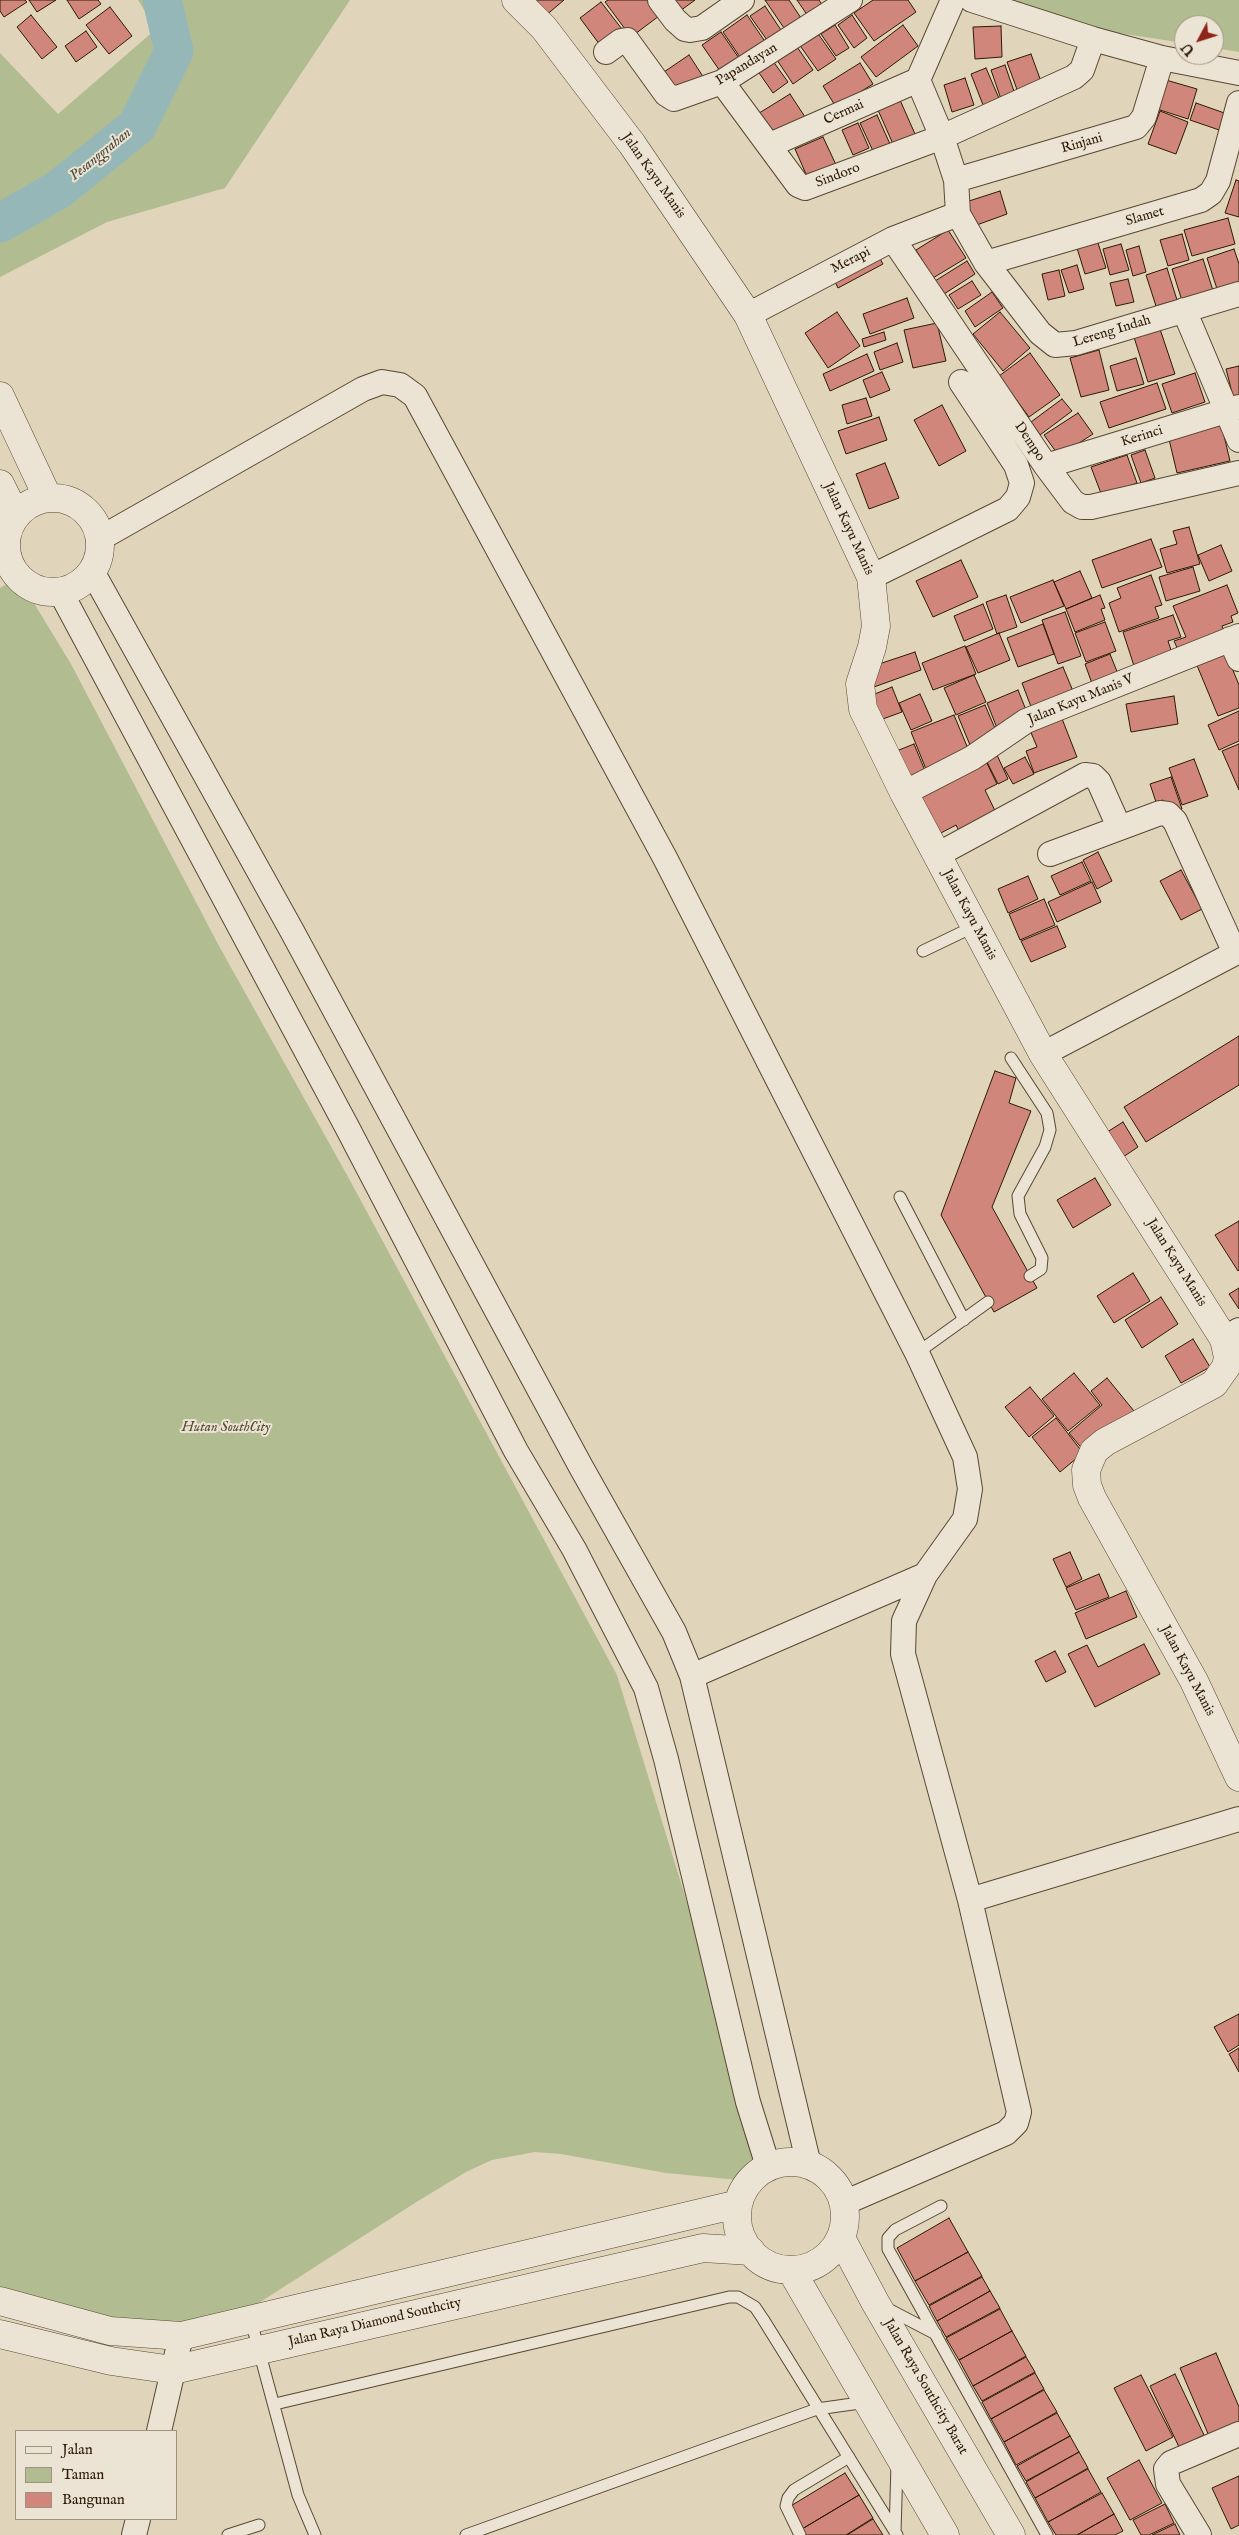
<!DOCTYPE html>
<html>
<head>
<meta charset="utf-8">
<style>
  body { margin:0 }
  #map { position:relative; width:1239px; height:2535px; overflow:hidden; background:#e0d4bb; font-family:"IM FELL English",serif }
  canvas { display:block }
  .legend { position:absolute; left:15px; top:2430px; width:162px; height:90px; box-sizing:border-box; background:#ebe3d3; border:1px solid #9f9380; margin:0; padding:6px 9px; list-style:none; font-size:15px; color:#2c1a04 }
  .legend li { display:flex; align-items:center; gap:10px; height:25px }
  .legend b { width:25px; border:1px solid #9f9380 }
  .north { position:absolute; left:1174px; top:15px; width:50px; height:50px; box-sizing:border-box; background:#ebe3d3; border:1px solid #9f9380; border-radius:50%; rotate:230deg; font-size:14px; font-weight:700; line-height:20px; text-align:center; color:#2c1a04 }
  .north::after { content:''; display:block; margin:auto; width:18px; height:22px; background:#8f2418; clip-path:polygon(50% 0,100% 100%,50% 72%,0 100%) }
</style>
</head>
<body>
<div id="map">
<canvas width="1239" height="2535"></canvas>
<ul class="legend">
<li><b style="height:6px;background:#ebe3d3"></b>Jalan</li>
<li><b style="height:14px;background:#b1bd91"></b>Taman</li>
<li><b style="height:14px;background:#d1867c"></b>Bangunan</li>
</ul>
<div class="north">U</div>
</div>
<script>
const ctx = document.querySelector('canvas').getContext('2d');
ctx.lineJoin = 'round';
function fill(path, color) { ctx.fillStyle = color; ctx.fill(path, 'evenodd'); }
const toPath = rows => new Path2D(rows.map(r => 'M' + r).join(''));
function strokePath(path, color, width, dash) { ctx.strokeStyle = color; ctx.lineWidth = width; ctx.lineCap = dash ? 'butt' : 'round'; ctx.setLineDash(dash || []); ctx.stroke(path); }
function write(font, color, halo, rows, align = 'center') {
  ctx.font = font + ' "IM FELL English",serif'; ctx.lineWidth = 4; ctx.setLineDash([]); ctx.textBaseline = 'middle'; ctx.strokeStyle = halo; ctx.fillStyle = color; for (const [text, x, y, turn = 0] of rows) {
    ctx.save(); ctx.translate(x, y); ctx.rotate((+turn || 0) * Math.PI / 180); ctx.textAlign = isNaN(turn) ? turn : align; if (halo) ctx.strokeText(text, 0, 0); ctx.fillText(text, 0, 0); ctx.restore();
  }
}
fill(toPath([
  [138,0,350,0,225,188,107,222,0,277,0,53,58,114,156,29],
  [1002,0,1239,0,1239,52,1214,48,1214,25,1184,25,1184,43,1065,25],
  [18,577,71,664,219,946,347,1175,617,1675,768,2166,749,2181,666,2173,561,2154,535,2152,492,2160,466,2172,418,2201,218,2329,181,2336,0,2301,0,588]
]), '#b1bd91');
strokePath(toPath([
  [0,223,58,190,137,126,174,51,162,0]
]), '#96b7b8', 39);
const building = toPath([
  [0,0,25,0,27,2,4,17,0,11,0,0],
  [29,0,56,0,37,12,29,0],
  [67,0,98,0,101,4,79,19,67,0],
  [530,0,564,0,544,17,530,0],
  [608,0,647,0,659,16,631,37,605,2,608,0],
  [671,0,695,0,680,11,671,0],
  [765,0,789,0,803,21,786,31,765,0],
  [797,0,819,0,825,9,810,19,797,0],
  [873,0,908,0,916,12,874,41,854,13,873,0],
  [601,2,625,33,603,49,580,18,601,2],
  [765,6,781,30,767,40,750,16,765,6],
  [110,7,132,36,109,54,86,25,110,7],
  [31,15,57,47,42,59,17,27,31,15],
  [747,15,766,43,742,60,723,32,747,15],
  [852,15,867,38,854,48,838,25,852,15],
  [835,25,849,48,836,56,821,34,835,25],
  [903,25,918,46,876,77,861,57,903,25],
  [1001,26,1002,57,975,59,973,27,1001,26],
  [814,28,836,59,818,71,796,40,814,28],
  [86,31,97,47,76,62,65,46,86,31],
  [721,32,741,61,722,74,702,45,721,32],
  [795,44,813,70,793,84,775,57,795,44],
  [1031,54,1043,87,1019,95,1007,62,1031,54],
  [689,55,704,78,675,96,661,74,689,55],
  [770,57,788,82,773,93,755,67,770,57],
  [860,63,873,84,836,107,823,86,860,63],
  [1005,65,1016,97,1002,102,991,70,1005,65],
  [986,68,1001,103,985,110,971,74,986,68],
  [965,78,974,105,952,112,944,85,965,78],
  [1166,80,1197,89,1188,119,1157,109,1166,80],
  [790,94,807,120,772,141,756,115,790,94],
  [900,100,915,134,893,144,878,110,900,100],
  [1196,103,1230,115,1225,132,1190,120,1196,103],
  [1160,111,1188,122,1176,154,1148,144,1160,111],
  [877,115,890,144,873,151,860,123,877,115],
  [858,123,869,148,853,155,842,130,858,123],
  [823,137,838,169,809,181,795,149,823,137],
  [1236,180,1239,181,1239,217,1225,213,1236,180],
  [1000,191,1007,214,974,226,966,202,1000,191],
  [1228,218,1235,244,1192,256,1184,230,1228,218],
  [948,230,966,258,933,278,916,250,948,230],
  [1182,234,1189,260,1168,266,1160,240,1182,234],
  [1098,243,1106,268,1085,274,1077,248,1098,243],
  [1121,244,1129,270,1110,275,1103,249,1121,244],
  [1139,246,1146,272,1133,276,1126,250,1139,246],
  [1234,249,1239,264,1239,288,1219,295,1207,258,1234,249],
  [876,252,883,264,838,288,832,276,876,252],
  [1203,259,1215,297,1184,307,1172,269,1203,259],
  [967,261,975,274,944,294,935,281,967,261],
  [1077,265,1084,289,1069,293,1061,270,1077,265],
  [1167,268,1177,300,1156,306,1146,275,1167,268],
  [1059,270,1065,296,1048,300,1042,274,1059,270],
  [1128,279,1134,302,1116,306,1110,283,1128,279],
  [972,281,981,295,958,309,949,295,972,281],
  [992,292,1003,308,975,327,965,311,992,292],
  [907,298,914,318,870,334,863,314,907,298],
  [837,312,860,346,828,368,805,333,837,312],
  [1000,312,1030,348,1003,371,973,334,1000,312],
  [937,323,946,361,913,368,904,330,937,323],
  [1160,329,1175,374,1148,382,1134,337,1160,329],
  [884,332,886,340,864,347,862,339,884,332],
  [897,343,903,362,880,370,874,352,897,343],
  [1099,350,1109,390,1081,397,1070,358,1099,350],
  [1030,353,1060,395,1029,417,999,376,1030,353],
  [867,354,874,371,830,391,823,374,867,354],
  [1136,358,1144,384,1117,391,1110,366,1136,358],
  [1239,366,1239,399,1234,400,1226,369,1239,366],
  [882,372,890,390,870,398,863,380,882,372],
  [1195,373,1205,402,1172,413,1162,384,1195,373],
  [1157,383,1166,409,1109,428,1100,402,1157,383],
  [866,398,872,416,847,424,842,405,866,398],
  [1062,399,1072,411,1040,435,1031,422,1062,399],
  [942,405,966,451,939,466,914,420,942,405],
  [1078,413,1093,434,1059,456,1044,435,1078,413],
  [879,417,887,440,846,454,838,431,879,417],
  [1221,423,1230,461,1177,473,1168,435,1221,423],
  [1145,450,1155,478,1141,483,1131,455,1145,450],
  [1127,455,1137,483,1102,496,1091,467,1127,455],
  [885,463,899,498,869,509,856,474,885,463],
  [1189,527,1200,564,1167,573,1160,549,1177,544,1173,531,1189,527],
  [1151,539,1162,567,1102,588,1092,560,1151,539],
  [1221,545,1232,571,1209,581,1198,555,1221,545],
  [961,560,978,597,933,617,916,581,961,560],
  [1193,567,1200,591,1166,601,1159,577,1193,567],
  [1080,571,1092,598,1066,609,1054,582,1080,571],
  [1151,575,1162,605,1155,607,1159,618,1119,632,1109,603,1121,598,1117,588,1151,575],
  [1053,580,1064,606,1021,623,1010,597,1053,580],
  [1227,585,1238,613,1231,616,1233,622,1222,626,1225,634,1179,652,1174,641,1186,637,1173,606,1227,585],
  [1006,595,1017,627,997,634,986,602,1006,595],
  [1100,595,1105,608,1101,609,1105,620,1075,632,1066,609,1100,595],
  [983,604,993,629,964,641,954,616,983,604],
  [1065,612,1081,656,1058,664,1042,620,1065,612],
  [1173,615,1181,637,1168,641,1174,659,1136,672,1123,632,1173,615],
  [1105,622,1116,651,1086,662,1075,633,1105,622],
  [1043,624,1054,654,1018,667,1007,638,1043,624],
  [999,633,1010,660,978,673,966,647,999,633],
  [965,646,976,674,933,690,922,663,965,646],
  [1225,651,1239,685,1239,708,1218,716,1196,663,1225,651],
  [915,652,921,670,874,687,867,668,915,652],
  [1110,654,1120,679,1094,689,1085,664,1110,654],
  [1063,667,1075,696,1033,712,1022,683,1063,667],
  [974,675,986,702,956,715,944,688,974,675],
  [892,687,902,712,880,720,870,696,892,687],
  [1018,690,1028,715,997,728,987,703,1018,690],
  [920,694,932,721,911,730,899,703,920,694],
  [1174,696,1178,724,1131,732,1126,704,1174,696],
  [985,705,997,733,970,745,958,716,985,705],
  [1059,711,1077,757,1034,773,1026,751,1037,747,1027,723,1059,711],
  [1239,711,1239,741,1219,750,1208,725,1239,711],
  [954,715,969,751,926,769,911,732,954,715],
  [914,744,928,778,903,788,889,754,914,744],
  [1239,744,1239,790,1222,751,1239,744],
  [983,755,997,784,985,790,999,819,962,837,956,825,939,834,917,788,983,755],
  [997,755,1008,779,998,784,986,760,997,755],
  [1025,757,1034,774,1013,784,1004,768,1025,757],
  [1194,759,1208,796,1182,805,1169,768,1194,759],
  [1171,777,1182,809,1167,814,1163,800,1156,802,1150,784,1171,777],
  [1098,852,1112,881,1097,889,1083,860,1098,852],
  [1082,862,1091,881,1060,895,1051,876,1082,862],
  [1181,870,1202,909,1181,920,1160,881,1181,870],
  [1028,876,1038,899,1008,913,998,889,1028,876],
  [1092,882,1101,902,1057,922,1048,902,1092,882],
  [1044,899,1055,925,1020,940,1009,914,1044,899],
  [1057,926,1066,947,1031,962,1021,941,1057,926],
  [1239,1036,1239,1085,1146,1142,1124,1107,1239,1036],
  [995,1071,1016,1078,1009,1103,1031,1111,992,1207,1037,1288,994,1312,941,1215,995,1071],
  [1123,1122,1138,1147,1120,1159,1104,1134,1123,1122],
  [1095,1178,1111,1205,1073,1228,1057,1200,1095,1178],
  [1239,1221,1239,1270,1238,1271,1215,1235,1239,1221],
  [1133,1273,1150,1301,1114,1323,1097,1296,1133,1273],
  [1239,1288,1239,1309,1229,1294,1239,1288],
  [1161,1297,1178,1324,1142,1348,1125,1320,1161,1297],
  [1193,1339,1210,1367,1181,1383,1165,1356,1193,1339],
  [1074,1373,1100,1405,1068,1431,1042,1399,1074,1373],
  [1107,1378,1134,1411,1084,1451,1069,1433,1102,1405,1091,1391,1107,1378],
  [1030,1387,1054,1416,1029,1437,1005,1407,1030,1387],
  [1056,1418,1083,1453,1060,1472,1032,1437,1056,1418],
  [1070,1552,1082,1579,1066,1587,1053,1559,1070,1552],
  [1099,1574,1109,1597,1076,1610,1066,1588,1099,1574],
  [1126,1591,1137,1617,1086,1639,1075,1613,1126,1591],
  [1144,1644,1160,1674,1095,1707,1068,1654,1087,1645,1098,1667,1144,1644],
  [1055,1651,1066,1672,1046,1682,1035,1661,1055,1651],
  [1239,2014,1239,2045,1228,2052,1214,2027,1239,2014],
  [1239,2048,1239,2072,1229,2054,1239,2048],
  [949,2218,968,2252,915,2281,897,2248,949,2218],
  [968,2252,982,2276,929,2305,915,2281,968,2252],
  [982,2277,990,2291,937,2321,929,2306,982,2277],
  [990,2291,1000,2308,946,2337,937,2321,990,2291],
  [1000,2309,1012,2331,959,2360,946,2338,1000,2309],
  [1012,2331,1026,2356,973,2386,959,2360,1012,2331],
  [1216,2353,1239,2407,1239,2423,1209,2436,1180,2368,1216,2353],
  [1026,2357,1035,2372,982,2401,973,2386,1026,2357],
  [1035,2373,1044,2389,991,2419,982,2402,1035,2373],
  [1175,2374,1204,2435,1179,2447,1150,2386,1175,2374],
  [1141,2375,1173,2437,1146,2451,1114,2388,1141,2375],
  [1044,2390,1057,2412,1004,2442,991,2419,1044,2390],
  [1057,2413,1070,2436,1016,2465,1004,2442,1057,2413],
  [1070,2436,1079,2452,1026,2481,1017,2466,1070,2436],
  [1079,2452,1088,2468,1035,2498,1026,2482,1079,2452],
  [1139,2460,1162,2503,1130,2520,1107,2478,1139,2460],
  [1088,2469,1101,2492,1048,2522,1035,2498,1088,2469],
  [845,2473,859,2495,802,2529,789,2507,845,2473],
  [1239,2476,1239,2525,1231,2529,1212,2488,1239,2476],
  [1102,2493,1114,2514,1077,2535,1056,2535,1048,2522,1102,2493],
  [859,2495,873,2518,846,2535,806,2535,802,2529,859,2495],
  [1165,2504,1174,2523,1149,2535,1141,2535,1133,2520,1165,2504],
  [1114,2514,1123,2531,1115,2535,1077,2535,1114,2514],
  [873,2519,883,2535,847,2535,873,2519],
  [1175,2524,1180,2535,1152,2535,1175,2524]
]);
fill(building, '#d1867c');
strokePath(building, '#2c1a04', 1);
const service = toPath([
  [923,951,975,926],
  [1011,1058,1047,1113,1050,1130,1045,1147,1018,1196,1020,1214,1042,1258,1041,1269,1030,1276],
  [900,1197,964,1320],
  [917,1353,988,1302],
  [941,2206,895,2230,888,2238,888,2249,1047,2535],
  [886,2308,936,2334],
  [251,2321,298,2495,315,2535],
  [275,2404,729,2297,738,2297,755,2307,763,2319,897,2535],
  [895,2533,897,2464],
  [228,2535,259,2525],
  [466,2535,817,2409,867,2402],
  [800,2535,786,2506,788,2498,794,2490,849,2457]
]);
const minor = toPath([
  [660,0,675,20,685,29,690,30,702,28,742,0],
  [953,0,918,80,942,137,956,180,958,214,986,263,1040,333,1055,345,1076,343,1239,294],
  [972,0,1093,39,1162,58,1239,73],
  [606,52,621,41,627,40,666,94,674,99,722,82,850,0],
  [722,82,798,185,805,188,942,137,1074,77,1082,70,1093,39],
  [770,145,918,80],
  [956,180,1136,127,1144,117,1162,58],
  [893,239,1046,466,1073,502,1082,507,1091,507,1239,473],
  [986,263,1201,200,1211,193,1218,181,1239,103],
  [1184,310,1239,440],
  [748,315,893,239,958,214],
  [1046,466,1239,407],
  [101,538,363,389,382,382,400,385,415,396,665,858,917,1353,965,1457,970,1489,965,1519,925,1575,904,1621,903,1654,970,1900,1019,2112,1016,2123,1006,2133,844,2203],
  [93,573,292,931,581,1467,674,1632,692,1676,809,2165],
  [871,577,1008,509,1018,497,1022,483,1016,465,961,382],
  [61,593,347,1127,516,1451,574,1549,646,1688,666,1759,748,2102,768,2166],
  [1230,639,1239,659],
  [904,793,972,758,1026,721,1239,636],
  [1050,854,1160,813,1168,814,1175,821,1235,953],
  [937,855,1085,775,1093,776,1099,782,1119,827],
  [1043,1054,1239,951],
  [1224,1339,1239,1330],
  [692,1676,925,1575],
  [970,1900,1239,1819],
  [159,2431,181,2336],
  [134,2535,138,2519],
  [1199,2535,1168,2484,1166,2469,1171,2463,1239,2434]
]);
const tertiary = toPath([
  [516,0,544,28,632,144,748,315,871,577,876,626,872,647,860,684,863,709,904,793,1043,1054,1224,1339,1228,1357,1226,1367,1214,1384,1105,1442,1094,1451,1086,1470,1087,1485,1092,1498,1194,1681,1239,1777],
  [0,396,48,498],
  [0,484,16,516],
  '6 545a47 47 0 1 1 94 0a47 47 0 1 1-94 0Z',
  '737 2216a54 54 0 1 1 108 0a54 54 0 1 1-108 0Z',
  [841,2238,875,2302,1011,2535],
  [791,2270,945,2535],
  [0,2301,110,2331,181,2336,738,2204],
  [0,2334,111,2361,173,2370,703,2248,751,2251]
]);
strokePath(service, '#594832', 13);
strokePath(minor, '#594832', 26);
strokePath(tertiary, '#594832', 29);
strokePath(service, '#ebe3d3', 11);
strokePath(minor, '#ebe3d3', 24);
strokePath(tertiary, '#ebe3d3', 28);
write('14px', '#2c1a04', '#ebe3d3', [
  ["Papandayan",747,65,-31],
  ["Cermai",844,113,-24],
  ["Rinjani",1082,144,-16],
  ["Jalan Kayu Manis",653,176,55],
  ["Sindoro",838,176,-21],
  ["Slamet",1145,217,-16],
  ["Merapi",851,261,-27],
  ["Lereng Indah",1112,332,-17],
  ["Kerinci",1142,437,-17],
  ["Dempo",1029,442,56],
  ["Jalan Kayu Manis",848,529,65],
  ["Jalan Kayu Manis V",1081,700,-22],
  ["Jalan Kayu Manis",969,915,62],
  ["Jalan Kayu Manis",1176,1263,58],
  ["Jalan Kayu Manis",1187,1671,62],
  ["Jalan Raya Diamond Southcity",375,2323,-13],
  ["Jalan Raya Southcity Barat",925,2387,60]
]);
write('italic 14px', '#544b2e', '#ebe3d3', [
  ["Hutan SouthCity",226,1428]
]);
write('italic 15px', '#4c493a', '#ebe3d3', [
  ["Pesanggrahan",101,155,-39]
]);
</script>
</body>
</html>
